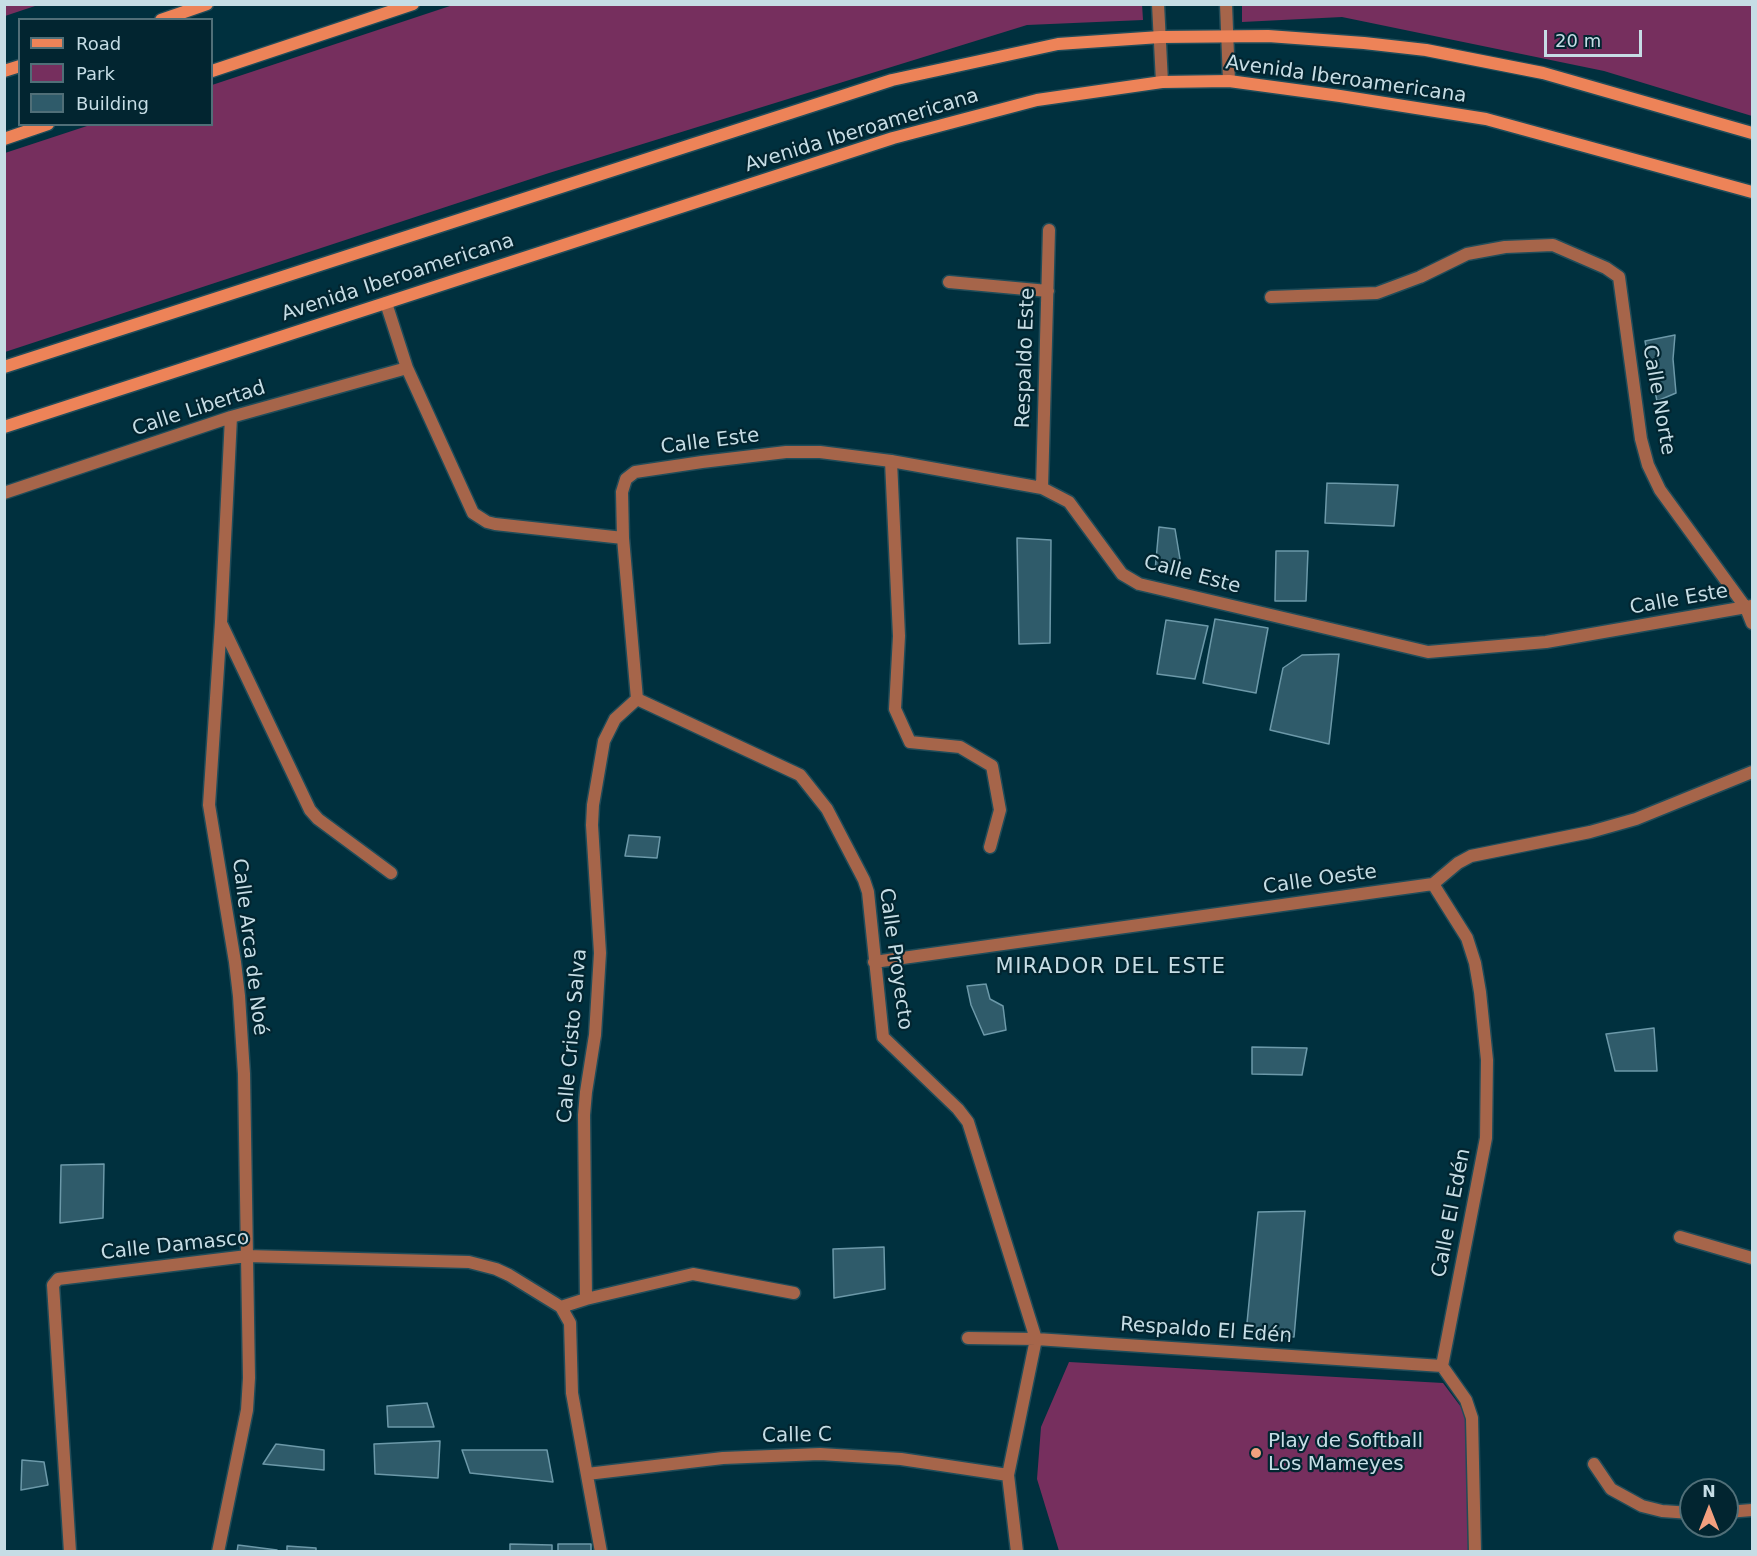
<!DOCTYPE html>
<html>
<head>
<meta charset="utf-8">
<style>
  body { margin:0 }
  #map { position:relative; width:1757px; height:1556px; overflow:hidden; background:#00303e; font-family:"DejaVu Sans",sans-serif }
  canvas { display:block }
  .frame { position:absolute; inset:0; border:6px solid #c6dde5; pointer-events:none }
  .legend { position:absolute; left:18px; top:18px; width:195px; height:108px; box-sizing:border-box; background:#022530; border:2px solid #506f78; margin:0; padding:8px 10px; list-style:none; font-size:18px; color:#c6dde5 }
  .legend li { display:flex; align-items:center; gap:12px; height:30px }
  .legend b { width:30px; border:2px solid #506f78 }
  .north { position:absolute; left:1679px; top:1478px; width:60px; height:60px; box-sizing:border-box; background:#022530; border:2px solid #506f78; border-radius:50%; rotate:0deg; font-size:16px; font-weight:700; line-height:24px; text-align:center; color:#c6dde5 }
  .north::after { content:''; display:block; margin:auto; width:21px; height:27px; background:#f2a07f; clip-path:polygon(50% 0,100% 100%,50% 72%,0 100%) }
  .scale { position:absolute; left:1544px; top:30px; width:98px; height:27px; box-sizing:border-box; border:3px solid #c6dde5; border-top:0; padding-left:8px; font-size:18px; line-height:21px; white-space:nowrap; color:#c6dde5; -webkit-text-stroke:4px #022530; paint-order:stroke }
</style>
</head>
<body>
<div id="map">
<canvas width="1757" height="1556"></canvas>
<div class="frame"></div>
<ul class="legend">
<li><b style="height:8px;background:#ed8358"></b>Road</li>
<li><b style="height:16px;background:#762f5e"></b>Park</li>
<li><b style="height:16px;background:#2f5b6a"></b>Building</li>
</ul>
<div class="north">N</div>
<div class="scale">20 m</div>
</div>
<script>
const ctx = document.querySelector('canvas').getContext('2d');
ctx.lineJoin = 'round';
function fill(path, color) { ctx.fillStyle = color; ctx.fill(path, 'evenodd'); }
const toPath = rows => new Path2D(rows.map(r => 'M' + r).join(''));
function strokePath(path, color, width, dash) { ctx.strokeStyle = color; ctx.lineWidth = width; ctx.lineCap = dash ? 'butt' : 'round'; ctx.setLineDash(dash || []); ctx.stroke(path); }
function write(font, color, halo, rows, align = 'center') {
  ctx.font = font + ' "DejaVu Sans",sans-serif'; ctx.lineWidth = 4.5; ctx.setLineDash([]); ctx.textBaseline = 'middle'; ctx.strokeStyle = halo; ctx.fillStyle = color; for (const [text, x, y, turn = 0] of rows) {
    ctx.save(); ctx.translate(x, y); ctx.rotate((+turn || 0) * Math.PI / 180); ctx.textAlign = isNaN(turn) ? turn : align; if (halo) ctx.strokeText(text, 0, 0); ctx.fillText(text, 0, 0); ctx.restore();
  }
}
fill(toPath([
  [5,4,38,4,38,5,5,16],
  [456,4,1142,4,1143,20,1027,25,549,173,5,352,5,153,90,125,212,124,212,85],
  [1242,5,1752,5,1752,116,1604,71,1342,17,1242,22],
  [1069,1362,1443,1383,1473,1423,1470,1551,1059,1551,1037,1479,1041,1427]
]), '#762f5e');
const building = toPath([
  [1675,335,1673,359,1676,393,1657,401,1645,341,1675,335],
  [1327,483,1398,485,1394,526,1325,523,1327,483],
  [1159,527,1175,529,1182,571,1155,571,1159,527],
  [1017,538,1051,540,1050,643,1019,644,1017,538],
  [1276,551,1308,551,1306,601,1275,601,1276,551],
  [1215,619,1268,628,1256,693,1203,683,1215,619],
  [1166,620,1208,626,1195,679,1157,674,1166,620],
  [1339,654,1329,744,1270,730,1283,668,1302,655,1339,654],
  [629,835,660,837,657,858,625,856,629,835],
  [986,984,990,999,1003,1006,1006,1030,984,1035,971,1005,967,986,986,984],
  [1654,1028,1657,1071,1615,1071,1606,1034,1654,1028],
  [1252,1047,1307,1048,1302,1075,1252,1074,1252,1047],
  [104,1164,103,1218,60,1223,61,1165,104,1164],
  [1305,1211,1294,1337,1246,1333,1258,1212,1305,1211],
  [884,1247,885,1289,834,1298,833,1249,884,1247],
  [427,1403,434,1427,388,1427,387,1406,427,1403],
  [440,1441,438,1478,375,1474,374,1444,440,1441],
  [276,1444,324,1450,324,1470,263,1464,276,1444],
  [462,1450,547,1450,553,1482,470,1473,462,1450],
  [22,1460,44,1462,48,1485,21,1490,22,1460],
  [510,1544,552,1545,552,1552,510,1552,510,1544],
  [558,1544,591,1544,591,1552,558,1552,558,1544],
  [238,1545,277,1550,277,1552,237,1552,238,1545],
  [287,1546,316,1548,316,1552,287,1552,287,1546]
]);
fill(building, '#2f5b6a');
strokePath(building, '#6c99a9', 1.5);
const lane = toPath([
  [891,461,899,636,895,709,910,742,960,747,992,766,1000,810,990,847],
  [1594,1464,1611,1489,1642,1506,1662,1511,1691,1513],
  [1727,1512,1752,1510]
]);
const street = toPath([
  [1158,4,1162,82],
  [1226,4,1229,81],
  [949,282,1048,291],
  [1271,297,1377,293,1420,277,1467,254,1505,247,1553,245,1606,268,1619,277,1641,439,1648,465,1660,490,1746,608,1752,623],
  [386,303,407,368,473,513,487,522,495,524,623,538],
  [1042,488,1049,230],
  [4,493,231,417,407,368],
  [221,623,310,810,318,819,391,873],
  [637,699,800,775,827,809,864,880,868,892,883,1037,958,1109,968,1122,1036,1339,1008,1475,1017,1552],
  [1433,884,1467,938,1475,963,1480,992,1487,1060,1486,1138,1442,1366,1466,1400,1472,1418,1475,1552],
  [874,962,1433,884,1458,863,1471,856,1590,832,1636,819,1752,772],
  [1680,1237,1752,1258],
  [586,1299,584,1115,586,1092,595,1035,600,953,592,825,593,805,604,741,615,719,637,699,623,538,622,492,626,479,635,472,702,462,786,452,820,452,891,461,1042,488,1069,502,1122,574,1139,584,1428,652,1546,642,1752,606],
  [561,1307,586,1299,693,1274,794,1293],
  [968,1338,1036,1339,1442,1366],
  [587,1474,723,1458,820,1454,901,1459,1008,1475],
  [70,1552,53,1285,58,1279,247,1256,469,1262,496,1269,509,1275,561,1307,570,1323,572,1393,601,1552],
  [218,1552,247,1410,249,1378,244,1074,239,996,235,962,209,805,221,622,231,417]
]);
const secondary = toPath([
  [161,20,207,4],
  [4,71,20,66],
  [212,71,413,4],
  [4,139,48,124],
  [4,367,892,80,1058,44,1160,37,1268,36,1364,43,1426,50,1543,73,1752,133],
  [4,427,893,138,1037,100,1162,82,1229,81,1340,96,1486,119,1752,192]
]);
strokePath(lane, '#204c59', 15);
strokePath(street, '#204c59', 15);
strokePath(secondary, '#204c59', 15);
strokePath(lane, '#a6654a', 12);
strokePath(street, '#a6654a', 12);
strokePath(secondary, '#ed8358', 12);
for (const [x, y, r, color] of [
  [1256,1453,6,"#f2a07f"]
]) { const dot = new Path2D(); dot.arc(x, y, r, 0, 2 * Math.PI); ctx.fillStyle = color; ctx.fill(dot); strokePath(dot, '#022530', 2); }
write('20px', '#c6dde5', '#022530', [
  ["Avenida Iberoamericana",1346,80,8],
  ["Avenida Iberoamericana",862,131,-17],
  ["Avenida Iberoamericana",398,278,-18],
  ["Respaldo Este",1026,358,-88],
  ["Calle Norte",1658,400,80],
  ["Calle Libertad",199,409,-18],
  ["Calle Este",710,442,-7],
  ["Calle Este",1192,575,15],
  ["Calle Este",1679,600,-10],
  ["Calle Oeste",1320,880,-8],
  ["Calle Arca de Noé",249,947,83],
  ["Calle Proyecto",895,959,82],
  ["Calle Cristo Salva",573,1036,-85],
  ["Calle El Edén",1452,1213,-79],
  ["Calle Damasco",175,1246,-6],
  ["Respaldo El Edén",1206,1331,4],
  ["Calle C",797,1436,-1]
]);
write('20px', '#c6dde5', '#022530', [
  ["Play de Softball",1268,1442],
  ["Los Mameyes",1268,1465]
], 'left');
ctx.letterSpacing = '1.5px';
write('21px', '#c6dde5', '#022530', [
  ["MIRADOR DEL ESTE",1111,968]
]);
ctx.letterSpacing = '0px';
</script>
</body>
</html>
